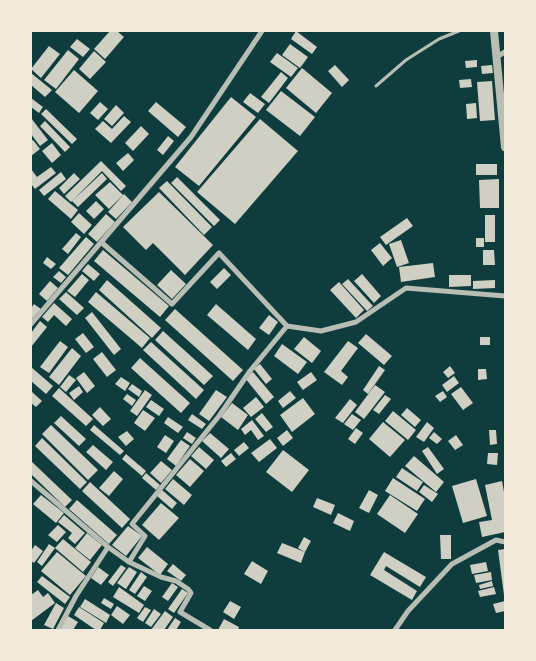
<!DOCTYPE html>
<html>
<head>
<meta charset="utf-8">
<style>
  body { margin:0 }
  #map { position:relative; width:536px; height:661px; overflow:hidden; background:#0f3d3e; font-family:Overpass,sans-serif }
  canvas { display:block }
  .frame { position:absolute; inset:0; border:32px solid #f1e9da; pointer-events:none }
</style>
</head>
<body>
<div id="map">
<canvas width="536" height="661"></canvas>
<div class="frame"></div>
</div>
<script>
const ctx = document.querySelector('canvas').getContext('2d');
ctx.lineJoin = 'round';
function fill(path, color) { ctx.fillStyle = color; ctx.fill(path, 'evenodd'); }
const toPath = rows => new Path2D(rows.map(r => 'M' + r).join(''));
function strokePath(path, color, width, dash) { ctx.strokeStyle = color; ctx.lineWidth = width; ctx.lineCap = dash ? 'butt' : 'round'; ctx.setLineDash(dash || []); ctx.stroke(path); }
fill(toPath([
  [110,31,117,31,124,37,105,59,94,49],
  [296,31,317,47,312,54,291,39],
  [77,39,90,49,83,57,70,47],
  [290,44,308,57,300,68,282,55],
  [49,46,60,54,41,78,31,69],
  [68,50,79,59,56,89,44,80],
  [94,51,106,62,90,79,79,69],
  [277,53,298,68,291,77,270,62],
  [477,60,477,67,466,68,465,61],
  [335,65,349,80,342,87,328,71],
  [492,65,493,73,482,74,481,66],
  [302,68,332,93,316,113,286,88],
  [74,70,98,91,79,113,55,92],
  [281,72,288,78,269,103,261,97],
  [31,73,52,90,45,97,31,85],
  [471,79,472,87,460,88,459,80],
  [492,81,495,120,480,121,477,82],
  [281,91,315,117,300,136,266,110],
  [250,93,265,104,258,113,243,102],
  [231,97,256,117,199,186,175,167],
  [31,98,43,107,39,113,31,107],
  [100,102,108,109,98,120,90,113],
  [156,102,186,127,178,137,148,111],
  [476,103,477,118,467,119,466,104],
  [116,105,124,113,112,126,104,119],
  [46,109,77,139,72,144,41,114],
  [124,116,131,122,111,143,95,129,103,121,112,129],
  [31,118,48,140,40,146,31,134],
  [260,119,298,151,235,224,197,192],
  [45,121,70,147,65,152,40,126],
  [141,126,149,134,133,151,125,143],
  [168,136,174,141,163,155,157,150],
  [33,140,40,149,31,156,31,141],
  [52,143,61,155,52,163,42,151],
  [128,153,134,160,123,171,116,163],
  [101,161,126,186,121,191,102,171,71,202,65,196],
  [476,164,497,164,497,175,476,175],
  [51,167,56,173,35,189,31,184,31,169,37,177],
  [61,172,66,179,44,196,39,190],
  [74,173,80,179,64,194,59,188],
  [102,173,107,179,78,207,72,201],
  [177,177,220,220,214,226,171,183],
  [499,179,499,208,480,208,479,180],
  [167,181,212,227,204,235,159,188],
  [110,182,123,195,109,209,95,195],
  [55,191,78,210,71,219,48,199],
  [159,192,213,245,185,275,153,243,146,250,123,227],
  [124,194,132,202,116,219,108,212],
  [96,201,104,209,94,219,86,211],
  [79,213,92,225,84,234,71,222],
  [106,214,115,222,97,242,88,234],
  [485,215,495,215,495,242,485,242],
  [407,218,413,226,386,245,380,237],
  [76,233,81,237,68,254,62,249],
  [86,237,94,244,68,275,59,268],
  [476,238,484,238,484,247,476,247],
  [401,240,409,263,397,267,389,244],
  [380,243,392,258,383,266,371,250],
  [103,250,169,306,160,317,94,261],
  [483,250,494,250,495,265,483,265],
  [47,257,56,264,51,269,43,263],
  [433,263,435,277,401,282,399,267],
  [88,264,100,274,94,281,82,271],
  [224,268,231,275,217,289,210,282],
  [171,270,186,284,172,299,157,285],
  [59,271,66,277,61,283,53,277],
  [82,274,89,280,75,297,67,291],
  [362,274,381,296,374,303,354,281],
  [449,275,471,275,471,286,449,287],
  [348,279,373,306,367,311,342,284],
  [107,280,161,328,152,338,99,290],
  [495,280,495,288,473,289,473,281],
  [50,281,58,288,47,301,39,294],
  [339,282,364,310,356,318,330,290],
  [66,292,84,308,77,315,59,299],
  [96,292,150,338,142,348,88,302],
  [54,303,72,319,66,326,54,315,48,322,42,317],
  [34,304,41,309,31,320,31,308],
  [216,304,256,339,248,350,207,315],
  [175,309,243,370,233,381,165,320],
  [92,312,121,349,114,355,85,318],
  [269,315,278,322,269,335,259,328],
  [40,321,47,327,31,347,31,333],
  [163,331,213,376,204,385,155,340],
  [83,333,94,347,86,353,75,339],
  [366,334,392,356,384,365,358,343],
  [304,337,321,351,312,363,294,349],
  [480,337,490,337,490,345,480,345],
  [60,341,68,347,49,373,40,367],
  [348,341,358,348,341,371,348,377,342,385,324,372],
  [151,342,204,390,196,399,143,350],
  [282,344,307,362,298,374,274,356],
  [72,348,81,356,59,385,49,377],
  [102,352,116,370,107,377,93,359],
  [140,358,190,403,181,413,131,368],
  [260,364,272,379,266,384,254,369],
  [379,366,385,370,368,394,363,390],
  [450,366,455,373,448,378,443,372],
  [31,367,53,386,46,394,31,381],
  [478,369,486,369,487,379,478,380],
  [84,372,95,386,87,393,76,378],
  [253,372,274,397,266,404,245,378],
  [311,372,317,380,303,390,297,382],
  [69,375,76,380,66,392,60,387],
  [454,376,459,383,447,392,442,385],
  [121,377,130,383,125,391,115,384],
  [132,384,142,391,139,397,128,389],
  [375,385,385,392,364,419,355,412],
  [79,386,83,392,74,400,69,393],
  [461,387,473,403,463,410,451,394],
  [59,388,93,419,86,426,52,396],
  [145,390,152,395,137,416,130,411],
  [216,390,227,397,209,421,199,414],
  [31,391,42,401,36,407,31,403],
  [290,391,296,398,283,408,278,401],
  [443,391,447,397,440,402,435,396],
  [127,394,136,400,132,406,123,399],
  [385,395,391,399,379,414,373,410],
  [256,397,264,407,251,417,243,408],
  [303,398,315,414,292,432,280,415],
  [350,399,357,405,343,423,335,418],
  [151,400,164,409,159,416,146,407],
  [232,403,248,415,238,430,221,417],
  [100,407,111,419,103,426,92,415],
  [407,408,421,420,415,427,401,415],
  [143,410,155,418,145,431,134,423],
  [393,411,416,430,408,440,385,421],
  [262,413,273,427,266,432,255,419],
  [192,414,206,424,202,429,188,420],
  [352,414,361,420,353,430,344,424],
  [61,416,86,439,79,446,54,423],
  [168,417,183,427,178,433,164,423],
  [252,420,264,436,258,440,251,430,245,435,241,429],
  [383,422,405,440,390,457,369,439],
  [427,422,434,428,424,442,416,437],
  [51,425,98,470,88,480,42,434],
  [94,425,124,451,120,455,90,430],
  [356,428,363,433,355,444,348,439],
  [287,430,293,438,283,446,277,438],
  [489,430,496,430,497,444,490,445],
  [127,431,134,439,126,446,118,437],
  [187,432,196,438,192,444,183,438],
  [434,432,442,439,437,444,429,438],
  [210,433,229,449,221,458,202,441],
  [165,435,174,441,166,453,157,447],
  [456,435,463,445,455,450,448,441],
  [42,438,87,482,80,489,35,446],
  [270,439,277,448,259,462,251,453],
  [181,440,190,446,176,466,167,459],
  [244,442,249,448,239,456,234,450],
  [93,445,113,462,106,470,86,452],
  [199,447,214,460,206,469,191,456],
  [428,447,444,469,437,474,422,451],
  [283,450,309,470,292,492,266,472],
  [231,453,236,459,226,467,221,461],
  [488,453,498,453,497,465,487,464],
  [126,454,146,471,142,476,122,459],
  [414,456,444,482,436,492,405,466],
  [190,459,204,471,190,487,176,475],
  [31,461,72,500,65,507,31,474],
  [161,461,172,470,161,483,150,473],
  [402,468,423,482,417,491,396,477],
  [114,471,123,479,109,496,99,488],
  [146,473,160,485,156,490,142,478],
  [393,478,425,499,417,511,385,491],
  [173,479,192,495,184,505,165,489],
  [476,479,487,516,463,523,452,486],
  [502,481,505,497,505,532,482,537,479,522,492,520,485,485],
  [90,482,130,519,122,528,82,491],
  [424,485,438,494,432,502,419,492],
  [162,490,177,503,172,509,157,496],
  [369,490,378,495,369,513,359,508],
  [41,495,64,513,56,523,33,504],
  [390,495,418,514,405,533,377,514],
  [317,498,335,505,331,515,313,507],
  [77,500,117,535,109,544,69,509],
  [161,503,179,518,159,540,142,525],
  [338,513,354,521,350,531,333,523],
  [64,515,85,533,75,544,68,538,72,533,58,522],
  [58,525,66,532,57,542,48,535],
  [128,526,142,536,126,556,112,545],
  [87,533,102,545,90,560,75,548],
  [440,535,451,535,451,559,441,559],
  [304,537,311,541,305,552,298,548],
  [63,539,91,562,83,572,55,548],
  [282,543,305,552,301,563,277,553],
  [49,544,55,548,42,566,37,562],
  [35,545,43,551,34,563,31,561,31,551],
  [147,547,168,564,160,575,138,558],
  [505,549,505,595,504,595,498,550],
  [57,552,86,576,70,595,41,571],
  [384,552,426,577,420,587,386,566,384,570,417,591,412,600,370,575],
  [252,561,268,571,261,584,244,574],
  [486,562,488,571,472,574,470,565],
  [173,564,186,575,181,581,167,571],
  [121,565,126,568,113,586,108,582],
  [98,567,109,575,101,585,91,578],
  [129,567,137,572,126,589,117,583],
  [141,572,147,577,135,594,129,590],
  [491,572,492,580,476,583,474,575],
  [42,576,70,597,65,604,37,582],
  [492,581,493,586,480,589,479,585],
  [172,583,178,587,168,601,162,597],
  [144,586,152,591,145,601,137,596],
  [119,587,144,605,139,613,113,597],
  [494,587,496,594,480,597,478,591],
  [182,589,188,593,174,613,168,609],
  [38,590,43,597,48,593,55,603,31,621,31,595],
  [104,598,114,604,111,609,101,603],
  [85,599,110,615,106,623,80,607],
  [230,601,241,607,234,619,223,612],
  [505,601,505,611,496,613,493,604],
  [56,603,64,608,53,629,44,625],
  [117,606,130,615,123,624,111,615],
  [79,607,104,623,100,630,96,630,74,615],
  [145,607,151,610,143,622,137,618],
  [154,609,161,614,151,627,145,623],
  [165,611,173,617,164,630,151,630],
  [68,616,78,622,73,630,59,630],
  [175,618,181,622,176,630,167,630],
  [224,619,239,627,238,630,218,630]
]), '#cfcfc3');
strokePath(toPath([
  [376,86,406,60,439,39,459,31]
]), '#b8beb3', 3);
strokePath(toPath([
  [498,56,505,52],
  [101,242,172,304,219,253,287,326],
  [31,324,191,137,262,31],
  [31,481,108,547,129,562,161,577,176,581,188,589,191,593,180,612,210,630],
  [129,562,145,536,132,524,219,416,250,371,287,326,321,331,356,322,406,288,505,296],
  [58,630,76,596,108,547],
  [395,630,408,611,452,564,496,540,505,542]
]), '#b8beb3', 5);
strokePath(toPath([
  [494,31,505,147]
]), '#b8beb3', 8);
</script>
</body>
</html>
